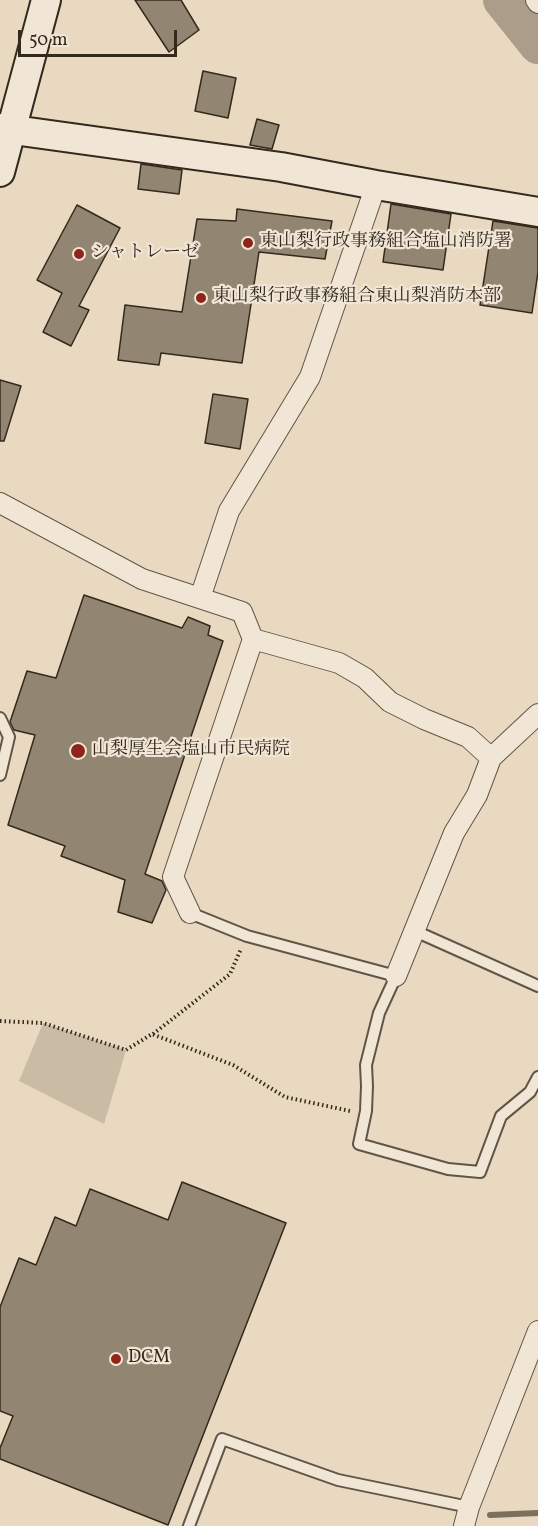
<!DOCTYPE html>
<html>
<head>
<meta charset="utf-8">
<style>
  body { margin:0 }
  #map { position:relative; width:538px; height:1526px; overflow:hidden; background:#e9d9c0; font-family:Vollkorn,serif }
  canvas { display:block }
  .scale { position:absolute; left:18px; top:30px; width:159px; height:27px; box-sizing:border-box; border:3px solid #33291d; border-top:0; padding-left:8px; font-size:18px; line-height:21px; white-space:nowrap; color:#33291d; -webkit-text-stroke:4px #f1e6d6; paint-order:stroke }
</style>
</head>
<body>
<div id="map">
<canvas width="538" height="1526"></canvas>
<div class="scale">50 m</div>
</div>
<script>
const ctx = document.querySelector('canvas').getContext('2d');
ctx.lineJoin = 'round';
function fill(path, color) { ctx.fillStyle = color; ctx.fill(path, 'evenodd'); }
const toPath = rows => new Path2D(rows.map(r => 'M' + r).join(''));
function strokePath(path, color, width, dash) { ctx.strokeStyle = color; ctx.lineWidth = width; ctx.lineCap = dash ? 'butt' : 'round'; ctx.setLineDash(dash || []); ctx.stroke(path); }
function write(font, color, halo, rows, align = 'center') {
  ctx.font = font + ' Vollkorn,"Noto Serif JP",serif'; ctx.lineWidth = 4.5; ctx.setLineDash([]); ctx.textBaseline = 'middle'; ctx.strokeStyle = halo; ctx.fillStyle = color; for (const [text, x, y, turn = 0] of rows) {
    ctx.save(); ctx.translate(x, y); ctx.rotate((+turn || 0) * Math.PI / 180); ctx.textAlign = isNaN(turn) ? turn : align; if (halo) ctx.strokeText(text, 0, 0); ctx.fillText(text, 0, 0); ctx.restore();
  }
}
fill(toPath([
  [43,1023,126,1050,104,1124,19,1081]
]), '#cabba4');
strokePath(toPath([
  [490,1515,538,1513]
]), '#7b6f5e', 6);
strokePath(toPath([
  [502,0,538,45]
]), '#ab9d89', 38);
const building = toPath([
  [135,0,181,0,199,30,169,52,135,0],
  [203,71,236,78,228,118,195,111,203,71],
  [257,119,279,125,272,149,250,145,257,119],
  [141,164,182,170,179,194,138,189,141,164],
  [391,204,451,214,443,270,383,262,391,204],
  [77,205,120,228,79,306,89,310,71,346,43,332,62,293,37,280,77,205],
  [237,209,332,221,325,259,259,252,242,363,161,353,159,365,118,360,125,305,182,312,197,219,236,221,237,209],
  [493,221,538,228,538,272,532,313,480,305,493,221],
  [0,380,21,386,4,441,0,441,0,380],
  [213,394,248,399,240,449,205,443,213,394],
  [84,595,182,628,188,617,210,626,208,635,223,641,145,874,162,881,166,890,152,923,118,912,125,880,61,856,65,846,8,825,35,735,14,730,10,722,27,671,56,678,84,595],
  [182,1182,286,1223,168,1525,0,1459,0,1448,13,1416,0,1411,0,1307,19,1258,36,1265,55,1217,76,1226,90,1189,168,1220,182,1182]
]);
fill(building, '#928572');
strokePath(building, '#33291d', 1.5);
const lane = toPath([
  [0,718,9,737,0,775],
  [190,913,247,936,396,976,379,1013,366,1065,367,1086,366,1111,359,1144,448,1169,480,1172,501,1116,530,1092,538,1077],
  [415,931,538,986],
  [189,1526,222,1439,338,1480,469,1507]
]);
const street = toPath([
  [536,0,538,3],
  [0,503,142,579,242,612,253,639,173,877,190,913],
  [200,598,229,511,310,377,376,185],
  [253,639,339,663,365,678,390,702,424,719,468,737,491,758],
  [396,976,454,833,477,795,491,758,538,714],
  [464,1526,469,1507,538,1331]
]);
const secondary = toPath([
  [0,128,281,167,376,185,538,212],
  [0,172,46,0]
]);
strokePath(lane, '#605546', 14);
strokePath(street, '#605546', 22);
strokePath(secondary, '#33291d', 32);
strokePath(toPath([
  [0,1021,43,1023,126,1050,152,1034,233,1065,285,1097,350,1111],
  [153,1034,230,974,241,949]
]), '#33291d', 4, [1.5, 3]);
strokePath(lane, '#f1e6d6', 10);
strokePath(street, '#f1e6d6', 20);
strokePath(secondary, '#f1e6d6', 28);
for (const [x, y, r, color] of [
  [248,243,6,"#8f2418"],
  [79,254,6,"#8f2418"],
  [201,298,6,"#8f2418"],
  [78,751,8,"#8f2418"],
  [116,1359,6,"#8f2418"]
]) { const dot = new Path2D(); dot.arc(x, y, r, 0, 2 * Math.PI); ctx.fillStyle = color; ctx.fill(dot); strokePath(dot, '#f1e6d6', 2); }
write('18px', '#33291d', '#f1e6d6', [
  ["東山梨行政事務組合塩山消防署",260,243],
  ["シャトレーゼ",91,254],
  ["東山梨行政事務組合東山梨消防本部",213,298],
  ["山梨厚生会塩山市民病院",92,751],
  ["DCM",128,1359]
], 'left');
</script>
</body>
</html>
